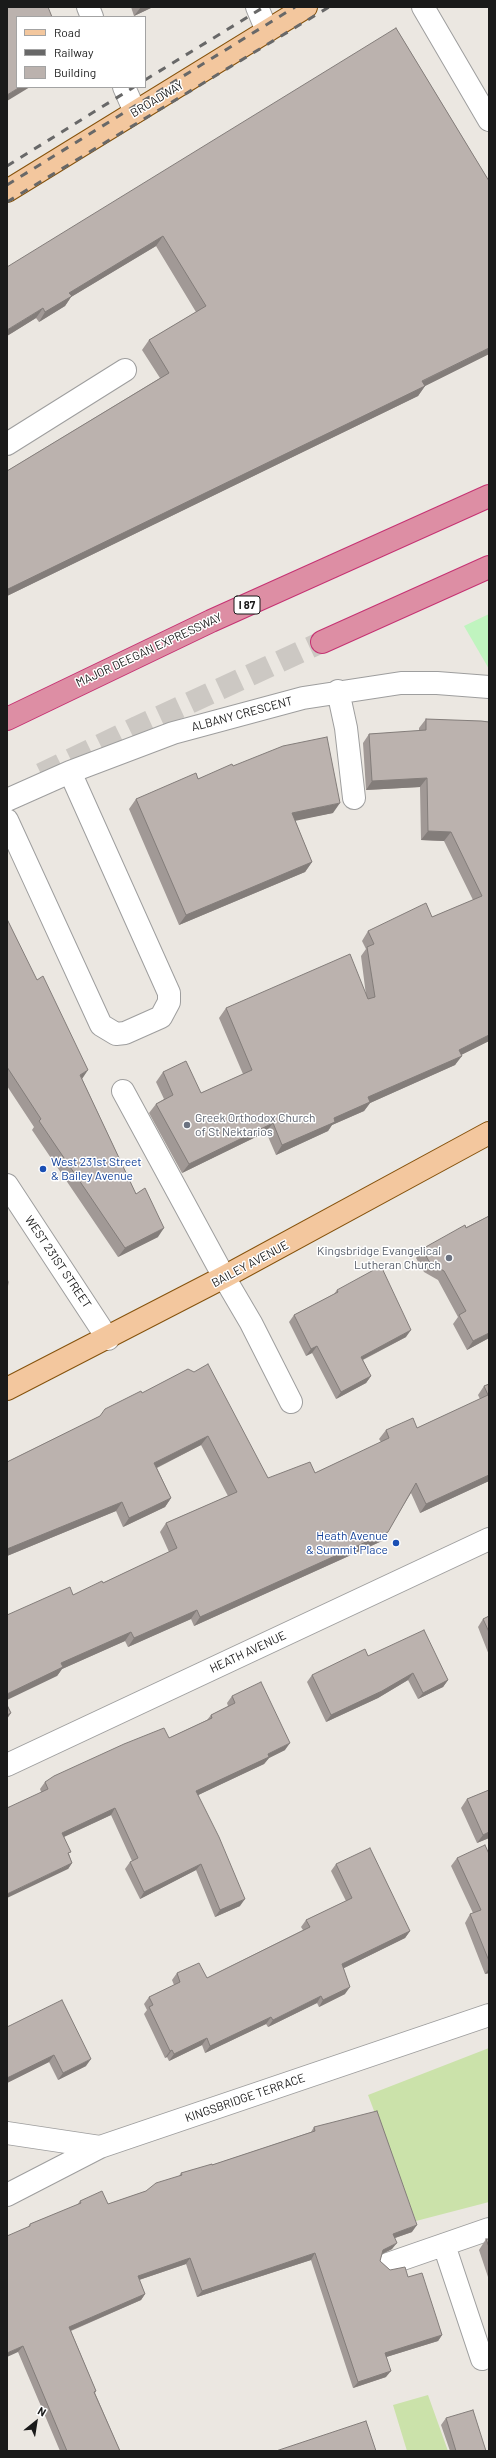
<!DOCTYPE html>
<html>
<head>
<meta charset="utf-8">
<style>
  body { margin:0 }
  #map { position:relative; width:496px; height:2458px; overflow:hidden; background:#ebe7e1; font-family:Barlow,sans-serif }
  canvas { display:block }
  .frame { position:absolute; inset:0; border:8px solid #1a1a1a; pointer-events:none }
  .legend { position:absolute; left:16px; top:16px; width:130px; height:72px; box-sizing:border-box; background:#fff; border:1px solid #a3a3a3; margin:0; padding:5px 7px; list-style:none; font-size:12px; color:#1a1a1a }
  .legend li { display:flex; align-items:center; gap:8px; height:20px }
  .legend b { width:20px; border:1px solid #a3a3a3 }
  .north { position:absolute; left:16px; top:2402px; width:40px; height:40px; -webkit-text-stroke:3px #fff; paint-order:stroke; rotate:30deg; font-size:11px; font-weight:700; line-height:16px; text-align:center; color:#1a1a1a }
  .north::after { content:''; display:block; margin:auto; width:14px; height:18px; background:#1a1a1a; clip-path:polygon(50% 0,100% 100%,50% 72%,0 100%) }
</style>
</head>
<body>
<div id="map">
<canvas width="496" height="2458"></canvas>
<div class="frame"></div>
<ul class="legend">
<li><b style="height:5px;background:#f3c79e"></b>Road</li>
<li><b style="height:5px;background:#686868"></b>Railway</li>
<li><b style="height:11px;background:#bbb2ae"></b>Building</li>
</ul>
<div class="north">N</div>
</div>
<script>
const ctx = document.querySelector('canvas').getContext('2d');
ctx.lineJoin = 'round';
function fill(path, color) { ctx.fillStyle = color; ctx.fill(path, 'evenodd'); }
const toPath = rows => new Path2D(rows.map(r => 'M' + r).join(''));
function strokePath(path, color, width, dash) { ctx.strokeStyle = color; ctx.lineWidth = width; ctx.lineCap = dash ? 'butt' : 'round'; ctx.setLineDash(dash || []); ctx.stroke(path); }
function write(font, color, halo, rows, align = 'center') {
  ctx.font = font + ' Barlow,sans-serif'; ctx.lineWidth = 3; ctx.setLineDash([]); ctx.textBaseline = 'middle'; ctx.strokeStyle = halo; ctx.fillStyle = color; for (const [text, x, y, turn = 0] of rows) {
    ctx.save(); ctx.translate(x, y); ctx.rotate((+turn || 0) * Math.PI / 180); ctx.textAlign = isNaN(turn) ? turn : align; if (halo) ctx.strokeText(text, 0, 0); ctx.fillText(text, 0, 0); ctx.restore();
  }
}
fill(toPath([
  [489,2048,489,2202,416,2221,368,2095],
  [428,2395,448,2451,407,2451,393,2405]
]), '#cbe2aa');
fill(toPath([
  [489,614,489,669,464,626]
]), '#c0f4bf');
strokePath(toPath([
  [41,774,137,727,322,642]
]), '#ccc8c3', 22, [22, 11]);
const minor = toPath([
  [88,7,92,17],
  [257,7,267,31],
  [423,7,489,120],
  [124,87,135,112],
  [7,444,125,370],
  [338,691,346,728,354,798],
  [7,800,70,772,173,733,303,698,401,683,437,683,489,687],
  [7,820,101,1025,116,1034,125,1033,161,1017,169,1002,169,993,70,772],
  [123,1091,224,1277,251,1323,291,1402],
  [7,1185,108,1339],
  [7,1765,489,1539],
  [7,2133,100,2147],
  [7,2195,100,2147,489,2015],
  [444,2245,482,2359],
  [388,2264,489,2229]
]);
const major = toPath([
  [7,191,306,7],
  [7,1389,224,1277,489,1133]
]);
const highway = toPath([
  [322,642,489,567],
  [7,719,211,621,489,496]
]);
strokePath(minor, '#9e9e9e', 24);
strokePath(major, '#85520c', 24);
strokePath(highway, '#c53272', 24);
strokePath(minor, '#fff', 22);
strokePath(major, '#f3c79e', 22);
strokePath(highway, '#dd8ea4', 22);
strokePath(toPath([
  [145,80,264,7],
  [7,166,134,87],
  [7,185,295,7],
  [7,202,329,7]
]), '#686868', 3, [8, 8]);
fill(toPath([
  [131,7,153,7,134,16],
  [396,28,489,181,489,354,425,386,418,396,7,596,7,471,160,378,142,350,149,340,196,312,156,246,71,297,65,306,39,322,36,318,7,336],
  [426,719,489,722,489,1041,461,1055,455,1065,370,1103,364,1111,332,1125,328,1131,276,1155,266,1132,182,1173,149,1113,156,1104,164,1099,156,1082,163,1072,201,1093,243,1074,219,1018,226,1008,366,995,361,956,366,949,362,941,368,931,432,917,473,900,444,841,421,840,420,787,366,790,363,743,369,734,419,731,419,728],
  [233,766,333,813,295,820,312,862,305,872,179,925,129,809,136,799,198,779],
  [7,919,136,1194,158,1237,118,1257,32,1130,34,1127,7,1086],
  [489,1216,489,1338,467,1350,453,1324,458,1317,438,1280,424,1272,416,1258,422,1249],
  [337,1290,406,1337,363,1360,371,1376,366,1383,336,1399,312,1353,306,1356,289,1322,294,1315,334,1294],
  [188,1369,268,1478,315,1473,381,1442,379,1439,386,1430,417,1428,480,1399,478,1395,484,1386,489,1384,489,1481,420,1513,411,1493,382,1541,194,1626,191,1619,128,1647,125,1641,62,1669,57,1676,73,1595,103,1583,169,1552,160,1532,166,1523,228,1496,201,1445,157,1468,171,1498,165,1507,123,1527,116,1511,7,1556,7,1462,100,1416],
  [489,1616,489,1655,478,1627,483,1619],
  [368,1656,448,1680,443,1687,418,1699,408,1680,378,1698,326,1722,307,1682,312,1675],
  [232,1696,285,1750,269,1758,264,1764,198,1795,240,1906,215,1917,196,1870,140,1899,125,1869,130,1862,132,1861,111,1815,64,1837,69,1854,72,1863,68,1869,40,1789,45,1782,169,1738,207,1720,211,1715,228,1706,227,1703],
  [489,1790,489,1838,477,1843,461,1808,467,1799],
  [489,1854,489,1973,485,1974,465,1923,470,1914,473,1913,451,1866,457,1858],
  [336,1864,410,1931,405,1938,344,1968,345,1994,319,2007,317,2003,268,2027,266,2024,205,2053,202,2045,169,2061,167,2057,165,2058,144,2014,147,2010,144,2004,149,1997,174,1985,172,1980,177,1973,207,1978,303,1930,301,1927,306,1920,346,1901,331,1871],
  [7,2027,86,2066,58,2080,49,2062,7,2083],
  [314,2127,412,2232,395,2238,392,2249,382,2254,380,2261,390,2270,408,2277,442,2335,438,2341,386,2357,386,2377,353,2388,311,2260,197,2297,186,2264,139,2280,145,2294,141,2300,71,2331,96,2391,95,2393,120,2451,60,2451,18,2352,28,2227,30,2224,77,2205,80,2201,108,2204,146,2191,179,2176,181,2173,212,2165,311,2132],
  [486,2239,489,2239,489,2280,479,2250],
  [446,2418,486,2451,450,2451,441,2425]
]), '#a19996');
fill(toPath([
  [141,7,153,7,134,16],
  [20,87,30,87,7,101,7,95],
  [163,236,156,246,71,297,65,306,39,322,45,312,69,293],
  [43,308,36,318,7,336,7,330],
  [489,348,489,354,425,386,418,396,7,596,7,591,8,589],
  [427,778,420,787,366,790,372,781],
  [340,803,333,813,285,823,292,813],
  [428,831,451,832,444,841,421,840],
  [312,862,305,872,179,925,186,915],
  [489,1035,489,1041,453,1059,459,1050],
  [462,1056,455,1065,370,1103,364,1111,332,1125,328,1131,276,1155,282,1145,334,1118,368,1097],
  [88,1070,82,1079,80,1075],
  [273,1123,266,1132,182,1173,189,1164],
  [164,1228,158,1237,118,1257,125,1248],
  [411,1330,406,1337,356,1363,361,1357],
  [489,1333,489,1338,467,1350,473,1341],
  [317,1346,312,1353,306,1356,311,1349],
  [371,1376,366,1383,336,1399,341,1392],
  [208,1436,201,1445,148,1472,154,1463],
  [489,1475,489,1481,420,1513,426,1504],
  [171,1498,165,1507,123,1527,129,1518],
  [122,1502,116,1511,7,1556,7,1549],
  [388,1532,382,1541,194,1626,200,1617],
  [197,1610,191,1619,128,1647,134,1638],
  [131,1632,125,1641,62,1669,57,1676,7,1700,7,1694,61,1663],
  [413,1673,408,1680,378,1698,326,1722,331,1715],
  [448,1680,443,1687,418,1699,423,1693],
  [11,1713,7,1719,7,1715],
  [290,1743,285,1750,269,1758,264,1764,192,1798,196,1791,268,1754],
  [115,1808,111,1815,57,1840,62,1833],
  [489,1832,489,1838,477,1843,483,1835],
  [72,1863,68,1869,7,1898,7,1894],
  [201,1864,196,1870,140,1899,144,1892],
  [245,1899,240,1906,215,1917,220,1910],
  [410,1931,405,1938,338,1971,342,1964],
  [489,1968,489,1973,485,1974],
  [350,1987,345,1994,319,2007,323,2000],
  [321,1996,317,2003,268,2027,273,2020],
  [271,2017,266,2024,205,2053,210,2046],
  [207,2038,202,2045,169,2061,174,2054],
  [172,2050,167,2057,165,2058,170,2051],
  [54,2055,49,2062,7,2083,7,2078],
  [91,2059,86,2066,58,2080,63,2073],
  [417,2225,412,2232,389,2240,393,2234],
  [397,2243,392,2249,378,2256,383,2250],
  [315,2253,311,2260,197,2297,202,2291],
  [190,2258,186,2264,133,2282,138,2276],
  [145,2294,141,2300,65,2333,69,2327],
  [442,2335,438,2341,380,2359,385,2353],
  [23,2346,18,2352,7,2357,7,2353],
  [391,2371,386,2377,353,2388,358,2382]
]), '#837d7a');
const building = toPath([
  [7,7,48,7,52,17,17,17,17,87,20,87,7,95,7,7],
  [396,28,489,181,489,348,422,381,425,386,8,589,7,588,7,471,169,373,149,340,206,306,163,236,69,293,72,296,45,312,43,308,7,330,7,267,396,28],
  [426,719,481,721,489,722,489,1035,459,1050,462,1056,368,1097,370,1102,334,1118,335,1122,282,1145,273,1123,189,1164,156,1104,173,1095,163,1072,186,1061,201,1093,252,1070,226,1008,350,954,368,999,375,997,367,947,374,944,368,931,426,903,432,917,482,896,451,832,428,831,427,778,372,781,369,734,426,730,426,719],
  [327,737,340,803,292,813,312,862,186,915,136,799,196,773,198,779,232,764,233,766,283,746,327,737],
  [7,919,37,980,43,976,88,1070,80,1075,136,1194,145,1188,164,1228,125,1248,39,1121,41,1119,7,1067,7,919],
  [489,1216,489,1333,473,1341,459,1315,466,1311,444,1271,430,1263,422,1249,465,1225,466,1228,489,1216],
  [381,1266,411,1330,361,1357,371,1376,341,1392,317,1346,311,1349,294,1315,338,1292,337,1290,381,1266],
  [7,1278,8,1282,7,1290,7,1278],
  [208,1364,268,1478,310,1462,315,1473,389,1438,386,1430,413,1418,417,1428,488,1395,484,1386,489,1384,489,1475,426,1504,416,1483,388,1532,200,1617,197,1610,134,1638,131,1632,61,1663,63,1667,7,1694,7,1615,70,1587,73,1595,102,1581,103,1583,177,1548,166,1523,237,1492,208,1436,154,1463,171,1498,129,1518,122,1502,7,1549,7,1462,100,1416,105,1409,141,1391,142,1393,188,1369,194,1372,208,1364],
  [489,1616,489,1632,483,1619,489,1616],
  [424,1630,448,1680,423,1693,413,1673,382,1691,331,1715,312,1675,365,1649,368,1656,424,1630],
  [261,1682,290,1743,268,1754,269,1757,196,1791,219,1837,245,1899,220,1910,201,1864,144,1892,130,1862,138,1858,115,1808,62,1833,71,1852,68,1853,72,1863,7,1894,7,1808,48,1789,45,1782,54,1776,124,1744,164,1728,169,1738,212,1718,211,1715,235,1703,232,1696,261,1682],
  [7,1705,11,1713,7,1715,7,1705],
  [489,1790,489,1832,483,1835,467,1799,489,1790],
  [485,1845,489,1854,489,1961,470,1914,481,1910,457,1858,485,1845],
  [370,1848,410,1931,342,1964,350,1987,323,2000,321,1996,273,2020,271,2017,210,2046,207,2038,174,2054,172,2050,170,2051,149,2007,153,2005,149,1997,180,1982,177,1973,199,1963,207,1978,310,1927,306,1920,352,1898,336,1864,370,1848],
  [62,2000,91,2059,63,2073,54,2055,7,2078,7,2027,62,2000],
  [377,2111,417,2225,393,2234,397,2243,383,2250,380,2261,390,2270,405,2267,408,2277,422,2273,442,2335,385,2353,391,2371,358,2382,315,2253,202,2291,190,2258,138,2276,145,2294,69,2327,96,2391,94,2392,120,2451,67,2451,23,2346,7,2353,7,2236,30,2226,30,2224,81,2203,80,2201,102,2191,108,2204,146,2191,156,2183,182,2175,181,2173,212,2164,212,2165,315,2131,314,2127,377,2111],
  [486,2239,489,2239,489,2247,486,2239],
  [473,2410,486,2451,456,2451,446,2418,473,2410],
  [366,2421,376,2451,276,2451,366,2421]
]);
fill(building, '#bbb2ae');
strokePath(building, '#837d7a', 1);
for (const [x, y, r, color] of [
  [187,1125,4,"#6b7280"],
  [43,1169,4,"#1a4fb4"],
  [449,1258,4,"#6b7280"],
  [396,1543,4,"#1a4fb4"]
]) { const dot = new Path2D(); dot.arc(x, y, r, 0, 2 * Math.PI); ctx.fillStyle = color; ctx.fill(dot); strokePath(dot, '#fff', 1.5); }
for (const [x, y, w] of [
  [247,605,26]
]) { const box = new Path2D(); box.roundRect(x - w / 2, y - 9, w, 18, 3); ctx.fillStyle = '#fff'; ctx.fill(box); strokePath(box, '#1a1a1a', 1); }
write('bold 11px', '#1a1a1a', null, [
  ["I 87",247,605]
]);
write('12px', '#1a1a1a', '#fff', [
  ["BROADWAY",157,99,-31],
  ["MAJOR DEEGAN EXPRESSWAY",149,650,-25],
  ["ALBANY CRESCENT",242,714,-15],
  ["WEST 231ST STREET",58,1262,56],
  ["BAILEY AVENUE",250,1264,-28],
  ["HEATH AVENUE",248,1652,-25],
  ["KINGSBRIDGE TERRACE",245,2098,-19]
]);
write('12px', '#5b616d', '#fff', [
  ["Greek Orthodox Church",195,1118],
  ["of St Nektarios",195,1132],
  ["Kingsbridge Evangelical",441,1251,"right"],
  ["Lutheran Church",441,1265,"right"]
], 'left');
write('12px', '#164399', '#fff', [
  ["West 231st Street",51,1162],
  ["& Bailey Avenue",51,1176],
  ["Heath Avenue",388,1536,"right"],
  ["& Summit Place",388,1550,"right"]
], 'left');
</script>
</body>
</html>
